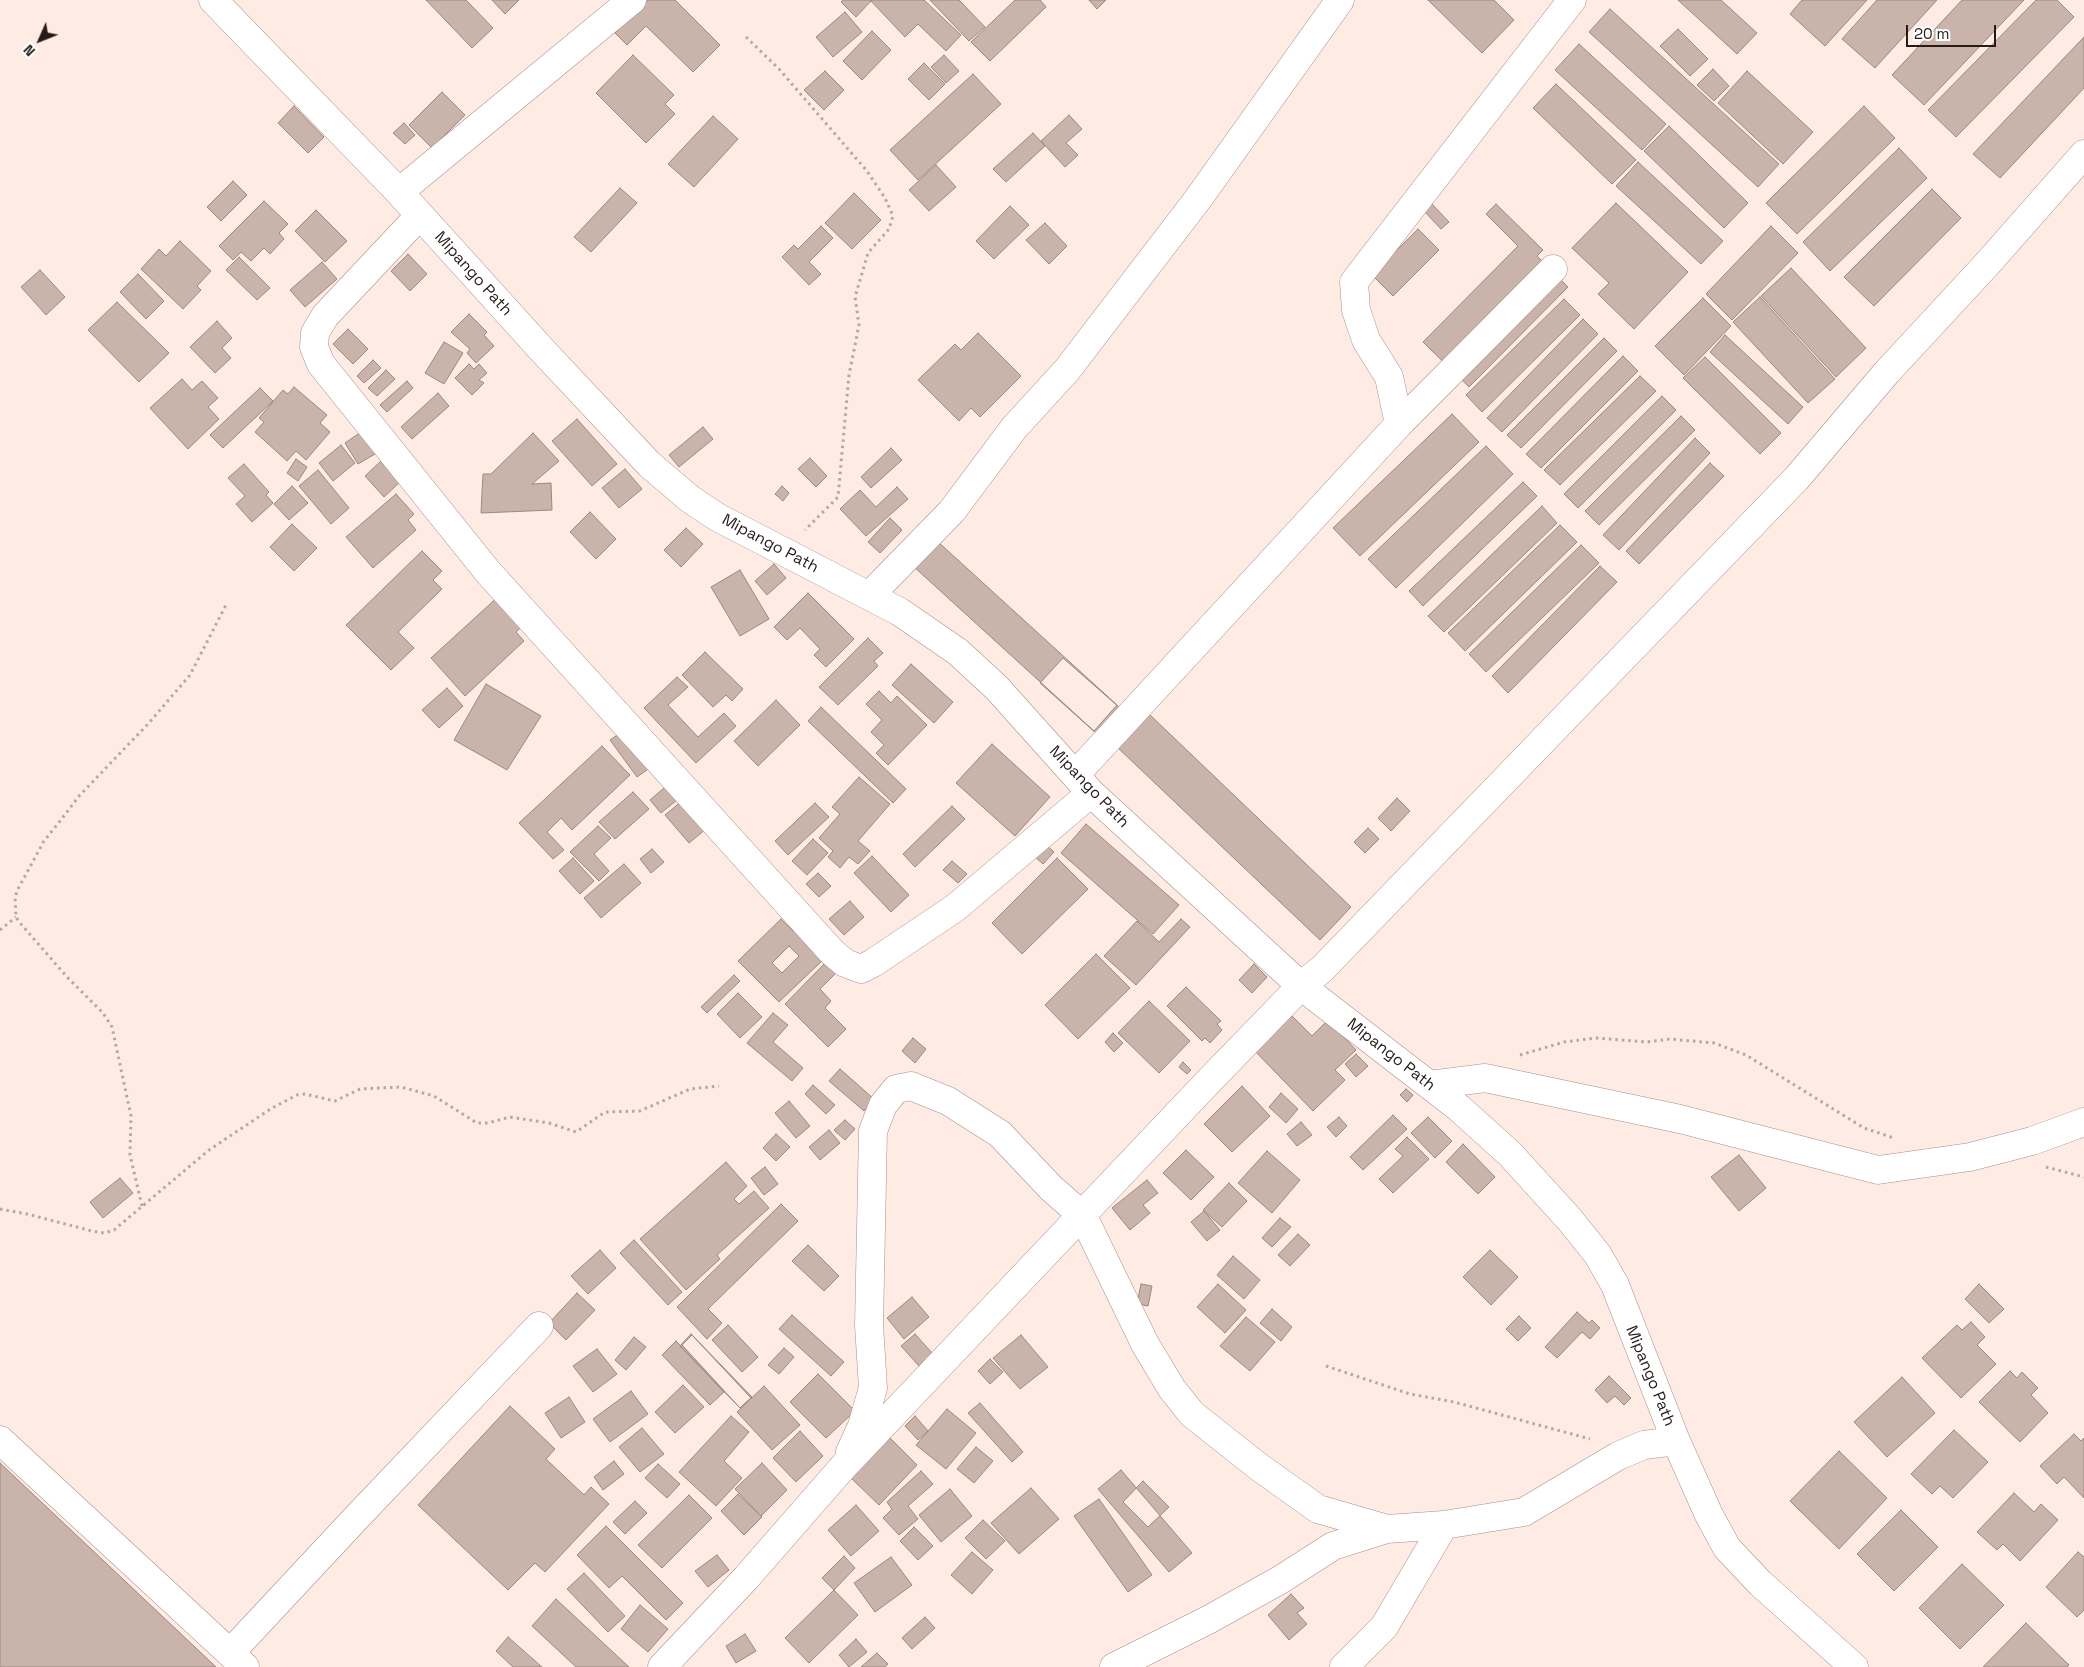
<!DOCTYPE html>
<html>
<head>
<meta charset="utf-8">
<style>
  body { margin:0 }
  #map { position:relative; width:2084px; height:1667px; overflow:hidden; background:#feebe4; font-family:"Space Grotesk",sans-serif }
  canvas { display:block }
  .north { position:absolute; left:15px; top:15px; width:50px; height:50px; -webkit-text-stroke:4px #fff; paint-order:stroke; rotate:226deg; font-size:14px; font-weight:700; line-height:20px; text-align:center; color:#251c19 }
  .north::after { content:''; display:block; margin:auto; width:18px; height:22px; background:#251c19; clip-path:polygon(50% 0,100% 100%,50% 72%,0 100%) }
  .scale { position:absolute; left:1906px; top:25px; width:90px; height:22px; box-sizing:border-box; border:2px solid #251c19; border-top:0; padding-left:6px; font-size:15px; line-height:18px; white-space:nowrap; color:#251c19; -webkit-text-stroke:4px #fff; paint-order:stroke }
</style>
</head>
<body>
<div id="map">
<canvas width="2084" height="1667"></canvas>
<div class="north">N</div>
<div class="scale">20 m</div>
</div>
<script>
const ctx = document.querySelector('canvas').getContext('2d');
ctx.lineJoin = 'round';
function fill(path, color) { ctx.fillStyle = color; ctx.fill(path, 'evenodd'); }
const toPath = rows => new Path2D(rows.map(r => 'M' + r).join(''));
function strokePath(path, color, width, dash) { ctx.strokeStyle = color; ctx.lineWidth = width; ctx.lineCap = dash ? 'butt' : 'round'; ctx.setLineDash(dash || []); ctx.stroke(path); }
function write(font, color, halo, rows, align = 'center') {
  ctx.font = font + ' "Space Grotesk",sans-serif'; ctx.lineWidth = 4; ctx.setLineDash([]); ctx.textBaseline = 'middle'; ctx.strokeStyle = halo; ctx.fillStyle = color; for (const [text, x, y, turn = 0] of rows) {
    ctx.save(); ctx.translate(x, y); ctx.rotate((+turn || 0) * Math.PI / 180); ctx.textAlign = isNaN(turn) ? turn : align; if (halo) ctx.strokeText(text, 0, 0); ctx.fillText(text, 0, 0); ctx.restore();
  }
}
const building = toPath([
  [426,0,466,0,493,28,472,48,426,0],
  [492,0,519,0,505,14,492,0],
  [648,0,675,0,720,45,693,72,646,26,627,45,615,33,648,0],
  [843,0,872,0,856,17,841,2,843,0],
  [872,0,924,0,961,35,946,51,918,24,905,37,871,1,872,0],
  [930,0,959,0,985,27,969,41,930,0],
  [1015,0,1040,0,1046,7,990,61,971,42,1015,0],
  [1089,0,1106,0,1097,9,1089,0],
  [1428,0,1494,0,1514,20,1482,53,1428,0],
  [1678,0,1721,0,1757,33,1737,54,1678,0],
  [1802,0,1867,0,1825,46,1790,14,1802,0],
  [1877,0,1937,0,1875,68,1842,39,1877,0],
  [1962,0,2024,0,1924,105,1892,75,1962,0],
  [2036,0,2057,0,2074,17,1956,137,1928,110,2036,0],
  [1610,9,1779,164,1758,187,1589,32,1610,9],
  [845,12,862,32,833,57,816,37,845,12],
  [1678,29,1708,59,1690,76,1660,46,1678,29],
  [872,31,891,50,862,80,843,61,872,31],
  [2084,37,2084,88,2000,178,1973,154,2084,37],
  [1579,44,1666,124,1642,150,1555,70,1579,44],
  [633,55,674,95,665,104,675,114,646,143,596,93,633,55],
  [944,55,959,71,946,83,931,67,944,55],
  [924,63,945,84,929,100,908,79,924,63],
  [1713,69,1729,86,1714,101,1697,85,1713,69],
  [825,71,844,90,824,110,804,90,825,71],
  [1747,71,1813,132,1783,164,1718,103,1747,71],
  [973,74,1001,104,918,180,890,150,973,74],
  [1556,84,1636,160,1612,184,1533,108,1556,84],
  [442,92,465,115,432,148,409,125,442,92],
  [294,106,324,137,308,153,278,123,294,106],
  [1864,106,1895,138,1797,234,1766,203,1864,106],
  [1069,115,1082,129,1066,143,1078,155,1065,167,1041,141,1069,115],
  [713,116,738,139,694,187,668,164,713,116],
  [404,123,415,135,405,144,393,133,404,123],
  [1669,126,1748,203,1724,228,1644,151,1669,126],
  [1033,133,1045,146,1006,182,993,169,1033,133],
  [1899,148,1927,178,1830,271,1803,242,1899,148],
  [1638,162,1723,241,1701,264,1616,186,1638,162],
  [936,165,956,187,929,211,909,190,936,165],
  [233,181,247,195,221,221,207,207,233,181],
  [620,188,637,203,591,252,574,237,620,188],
  [1932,189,1961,218,1874,306,1844,277,1932,189],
  [854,193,881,220,852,249,825,223,854,193],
  [264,201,288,224,279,233,284,239,270,254,264,248,251,261,241,252,233,260,219,246,264,201],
  [1431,203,1449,222,1441,229,1424,211,1431,203],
  [1616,203,1688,272,1634,329,1598,294,1609,283,1572,248,1616,203],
  [1496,204,1543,250,1537,256,1568,287,1469,387,1423,342,1518,246,1486,214,1496,204],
  [1010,206,1029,225,994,259,976,241,1010,206],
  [316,210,347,241,325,262,295,231,316,210],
  [1045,223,1067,246,1049,264,1026,240,1045,223],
  [821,226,833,238,809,262,821,274,809,285,782,257,794,245,798,249,821,226],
  [1771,226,1798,253,1732,320,1706,294,1771,226],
  [1418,229,1439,250,1393,296,1372,275,1418,229],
  [180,241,211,271,197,286,201,290,183,309,141,269,159,249,166,256,180,241],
  [408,254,427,274,410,291,391,271,408,254],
  [239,257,270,288,257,300,226,270,239,257],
  [322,262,337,279,305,307,290,290,322,262],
  [1791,268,1866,348,1836,377,1761,296,1791,268],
  [40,270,65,297,46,315,21,287,40,270],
  [138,274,164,301,146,319,120,292,138,274],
  [1760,297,1835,379,1808,403,1733,322,1760,297],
  [1703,298,1731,326,1684,375,1655,346,1703,298],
  [1564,299,1580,315,1482,412,1466,395,1564,299],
  [117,302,169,353,139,382,88,330,117,302],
  [469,314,487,332,484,335,494,346,476,363,467,353,470,349,451,332,469,314],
  [1583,319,1598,334,1502,432,1487,418,1583,319],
  [217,321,232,338,222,348,231,358,215,373,190,347,217,321],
  [348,329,368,349,353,364,333,344,348,329],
  [978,333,1021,376,980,417,971,408,959,421,918,380,955,344,961,350,978,333],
  [1725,335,1803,407,1788,424,1710,352,1725,335],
  [1604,338,1617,351,1521,448,1507,435,1604,338],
  [444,342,463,353,444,384,425,373,444,342],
  [1623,356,1638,371,1541,468,1526,454,1623,356],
  [1705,357,1781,433,1760,454,1683,378,1705,357],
  [373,360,381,368,364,383,357,376,373,360],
  [469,364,474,369,479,364,487,373,479,380,484,383,472,395,455,378,469,364],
  [386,370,395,379,377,396,368,388,386,370],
  [1640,376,1656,391,1560,485,1544,470,1640,376],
  [182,379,192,390,202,381,218,398,208,407,219,419,188,449,150,408,182,379],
  [407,381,413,388,387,412,380,405,407,381],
  [294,387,327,415,320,423,330,432,306,460,296,451,287,461,255,432,264,422,259,418,283,390,288,394,294,387],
  [260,388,273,401,223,448,210,435,260,388],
  [438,393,449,406,412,439,401,427,438,393],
  [1662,396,1676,410,1578,508,1564,494,1662,396],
  [1452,414,1479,442,1360,556,1333,528,1452,414],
  [1681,416,1695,430,1599,525,1585,511,1681,416],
  [577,419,617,464,592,486,552,441,577,419],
  [703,427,713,439,679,467,669,455,703,427],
  [361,432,375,454,358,464,345,443,361,432],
  [533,433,559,461,532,484,551,483,552,510,481,513,483,474,491,474,533,433],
  [1695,438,1710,453,1619,550,1603,535,1695,438],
  [341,445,355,463,333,481,319,463,341,445],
  [1486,446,1513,474,1396,588,1368,559,1486,446],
  [891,448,902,460,871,488,861,477,891,448],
  [810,458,827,476,816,487,798,469,810,458],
  [296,459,307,467,298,481,287,473,296,459],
  [381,461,400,482,384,497,365,476,381,461],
  [1710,463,1724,476,1639,564,1626,551,1710,463],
  [244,464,269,492,266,495,273,503,252,522,236,504,245,496,228,478,244,464],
  [625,469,642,489,619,508,602,488,625,469],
  [318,470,349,508,331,524,299,486,318,470],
  [1523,482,1537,496,1423,606,1409,591,1523,482],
  [292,486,308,503,289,520,274,504,292,486],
  [782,486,789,493,783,501,775,494,782,486],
  [897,487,908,499,866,536,840,509,860,490,876,507,897,487],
  [396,494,414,514,408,520,416,530,373,568,346,537,396,494],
  [1542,506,1557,523,1444,632,1428,616,1542,506],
  [590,512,616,539,596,559,570,532,590,512],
  [890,518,902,530,880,553,868,542,890,518],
  [292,524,317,548,294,571,270,547,292,524],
  [1560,525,1577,542,1465,651,1448,633,1560,525],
  [686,528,703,544,681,567,664,550,686,528],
  [936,540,1117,705,1094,731,913,566,936,540],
  [1581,545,1599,563,1486,672,1469,654,1581,545],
  [422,551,442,571,433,580,442,589,398,632,414,648,391,670,346,625,422,551],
  [774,564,786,578,767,595,755,581,774,564],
  [1600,566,1617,582,1508,693,1492,676,1600,566],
  [740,570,769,619,740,636,711,587,740,570],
  [808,593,854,639,826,667,814,655,820,649,800,628,787,640,774,627,808,593],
  [501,594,527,622,516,632,524,641,465,696,431,658,501,594],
  [868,638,883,653,874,661,878,666,838,705,819,687,868,638],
  [705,652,743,689,732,701,726,695,713,707,682,675,705,652],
  [1063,658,1120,708,1097,734,1040,683,1063,658],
  [911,664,953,702,934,723,892,685,911,664],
  [677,677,688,687,668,705,698,737,724,713,736,726,696,763,644,708,677,677],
  [486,684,541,716,507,770,454,740,486,684],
  [447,688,463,706,439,728,422,710,447,688],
  [879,691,891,703,897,696,927,725,888,765,876,753,884,745,871,732,882,720,866,704,879,691],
  [776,700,800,725,758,766,734,741,776,700],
  [821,707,906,789,893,803,808,721,821,707],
  [1149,714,1351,907,1320,940,1117,747,1149,714],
  [625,730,651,767,637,777,610,740,625,730],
  [992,744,1050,797,1015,836,956,783,992,744],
  [602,746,630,775,572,830,561,818,547,832,564,850,553,859,519,823,602,746],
  [859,777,890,804,858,841,870,851,858,864,849,857,840,868,828,857,833,851,819,838,840,814,832,807,859,777],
  [671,782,683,795,661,813,650,800,671,782],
  [633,792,649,809,615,839,599,822,633,792],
  [687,797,711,825,689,843,665,815,687,797],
  [1397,798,1410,811,1391,831,1378,818,1397,798],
  [815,803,829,817,788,855,775,841,815,803],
  [952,806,965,819,915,867,903,854,952,806],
  [1086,824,1179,905,1153,934,1061,853,1086,824],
  [598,826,611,838,594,854,609,871,599,881,570,852,598,826],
  [1368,828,1379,839,1365,853,1354,842,1368,828],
  [813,839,828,853,807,875,792,861,813,839],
  [1044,843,1054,852,1043,864,1033,855,1044,843],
  [652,849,664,862,651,873,640,859,652,849],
  [872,856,909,895,891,912,854,873,872,856],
  [573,858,594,881,580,894,559,871,573,858],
  [1057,858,1088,889,1022,954,992,923,1057,858],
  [952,861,967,874,958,883,943,870,952,861],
  [624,864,641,883,601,918,584,898,624,864],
  [818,873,831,886,819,897,806,884,818,873],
  [850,901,864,917,844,935,829,919,850,901],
  [781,919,793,931,799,925,824,959,779,1002,738,961,781,919],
  [789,946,799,956,782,973,772,963,789,946],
  [1181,919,1190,927,1136,985,1104,956,1137,921,1159,942,1181,919],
  [1096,954,1130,988,1078,1039,1045,1005,1096,954],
  [826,962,837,972,820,989,831,1001,825,1008,846,1029,828,1047,785,1004,826,962],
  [1254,964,1267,977,1252,993,1239,980,1254,964],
  [734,975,740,981,707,1013,701,1007,734,975],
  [1186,987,1221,1021,1217,1024,1222,1030,1210,1043,1205,1038,1202,1041,1167,1006,1186,987],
  [738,993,762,1017,740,1038,717,1014,738,993],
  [1149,1001,1190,1041,1159,1073,1118,1033,1149,1001],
  [1288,1012,1312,1036,1328,1020,1356,1050,1335,1070,1345,1080,1313,1111,1251,1047,1288,1012],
  [773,1013,788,1025,773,1042,803,1068,792,1081,747,1043,773,1013],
  [1113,1033,1123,1043,1114,1052,1105,1042,1113,1033],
  [913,1038,926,1049,915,1063,902,1051,913,1038],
  [1356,1054,1368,1066,1356,1077,1345,1064,1356,1054],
  [1183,1062,1191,1070,1187,1074,1179,1067,1183,1062],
  [840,1069,874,1099,864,1111,829,1081,840,1069],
  [813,1085,835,1105,826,1114,805,1094,813,1085],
  [1242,1086,1270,1116,1232,1152,1204,1124,1242,1086],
  [1406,1089,1413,1095,1407,1102,1400,1095,1406,1089],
  [1281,1093,1298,1109,1286,1123,1269,1107,1281,1093],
  [789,1101,810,1126,796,1138,775,1113,789,1101],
  [1393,1115,1407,1129,1363,1170,1350,1157,1393,1115],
  [1339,1117,1347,1126,1336,1137,1327,1127,1339,1117],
  [1428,1117,1452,1141,1435,1158,1411,1133,1428,1117],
  [845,1120,855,1129,845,1140,834,1130,845,1120],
  [1301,1122,1312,1135,1297,1146,1287,1134,1301,1122],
  [829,1130,840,1143,820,1160,809,1147,829,1130],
  [776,1134,790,1147,776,1161,763,1148,776,1134],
  [1407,1137,1429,1159,1393,1193,1379,1179,1403,1156,1395,1149,1407,1137],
  [1463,1144,1495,1177,1478,1194,1446,1162,1463,1144],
  [1186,1150,1214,1177,1191,1200,1163,1173,1186,1150],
  [1267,1151,1300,1180,1272,1213,1238,1183,1267,1151],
  [1739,1155,1766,1188,1739,1211,1711,1177,1739,1155],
  [726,1162,747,1186,734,1199,739,1204,754,1191,769,1208,717,1255,720,1259,686,1290,640,1239,726,1162],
  [765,1167,778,1184,764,1195,751,1178,765,1167],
  [120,1178,133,1193,103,1218,90,1202,120,1178],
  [1147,1180,1158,1193,1143,1205,1150,1213,1130,1230,1112,1208,1147,1180],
  [1229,1183,1247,1201,1222,1227,1203,1210,1229,1183],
  [781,1204,798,1221,708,1309,722,1323,707,1339,677,1307,781,1204],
  [1204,1211,1220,1230,1207,1241,1191,1222,1204,1211],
  [1280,1218,1291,1227,1272,1247,1262,1238,1280,1218],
  [1298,1234,1310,1245,1290,1266,1278,1255,1298,1234],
  [634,1240,682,1292,668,1305,620,1253,634,1240],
  [808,1245,839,1276,824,1291,792,1261,808,1245],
  [600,1250,616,1268,588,1294,571,1276,600,1250],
  [1490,1250,1518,1277,1491,1305,1463,1277,1490,1250],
  [1233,1256,1260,1280,1244,1299,1217,1275,1233,1256],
  [1141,1284,1152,1286,1148,1306,1137,1304,1141,1284],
  [1218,1284,1246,1310,1225,1333,1197,1307,1218,1284],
  [1979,1284,2004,1309,1989,1323,1965,1299,1979,1284],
  [577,1293,595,1310,566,1340,549,1323,577,1293],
  [912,1297,929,1317,904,1339,887,1318,912,1297],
  [1272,1309,1292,1327,1281,1341,1260,1323,1272,1309],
  [1577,1312,1589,1323,1592,1320,1600,1328,1590,1339,1582,1332,1557,1358,1545,1347,1577,1312],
  [792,1315,844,1362,831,1376,779,1329,792,1315],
  [1519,1316,1531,1328,1518,1341,1506,1329,1519,1316],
  [1246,1317,1275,1342,1250,1371,1220,1346,1246,1317],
  [1971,1322,1985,1337,1977,1345,1996,1364,1961,1398,1922,1358,1957,1325,1962,1330,1971,1322],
  [728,1325,758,1357,742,1372,712,1340,728,1325],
  [691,1334,752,1397,740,1408,680,1346,691,1334],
  [915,1334,933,1354,919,1366,901,1346,915,1334],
  [692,1335,751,1398,740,1408,682,1345,692,1335],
  [1021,1335,1048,1367,1020,1389,993,1358,1021,1335],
  [634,1337,646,1347,626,1370,615,1360,634,1337],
  [676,1341,724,1392,710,1405,662,1355,676,1341],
  [784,1348,794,1357,779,1374,768,1365,784,1348],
  [597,1349,617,1374,593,1392,573,1366,597,1349],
  [990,1359,1003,1372,990,1384,978,1371,990,1359],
  [2010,1371,2017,1378,2022,1372,2038,1388,2031,1395,2048,1413,2020,1442,1979,1402,2010,1371],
  [818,1374,855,1411,826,1438,790,1402,818,1374],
  [1609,1376,1631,1398,1624,1405,1615,1396,1607,1403,1595,1390,1609,1376],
  [1902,1377,1935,1413,1887,1457,1854,1422,1902,1377],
  [683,1385,704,1407,675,1433,655,1412,683,1385],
  [764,1386,800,1425,772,1450,737,1412,764,1386],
  [631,1391,648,1414,610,1442,593,1419,631,1391],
  [569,1397,585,1422,561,1438,545,1413,569,1397],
  [980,1403,1023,1452,1012,1462,968,1413,980,1403],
  [510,1406,555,1449,546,1459,584,1495,591,1487,609,1504,545,1572,535,1563,508,1590,418,1505,510,1406],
  [947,1409,976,1433,946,1469,916,1445,947,1409],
  [731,1416,749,1432,724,1461,742,1478,716,1506,679,1472,731,1416],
  [915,1416,928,1431,918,1440,905,1426,915,1416],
  [642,1428,664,1454,640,1472,619,1447,642,1428],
  [1954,1430,1988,1462,1953,1498,1940,1486,1932,1494,1911,1474,1954,1430],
  [800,1431,823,1456,796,1482,773,1458,800,1431],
  [2074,1434,2081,1441,2084,1438,2084,1498,2064,1477,2057,1484,2040,1466,2074,1434],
  [890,1438,917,1465,879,1505,851,1478,890,1438],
  [976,1447,993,1461,974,1483,957,1469,976,1447],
  [1839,1451,1887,1498,1839,1549,1790,1501,1839,1451],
  [614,1461,624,1474,603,1490,594,1477,614,1461],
  [0,1463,216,1667,0,1667,0,1463],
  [762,1463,787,1490,761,1516,735,1489,762,1463],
  [658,1464,680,1484,667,1498,645,1478,658,1464],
  [1121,1470,1192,1553,1169,1572,1098,1489,1121,1470],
  [921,1471,933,1484,908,1506,918,1519,899,1535,883,1518,892,1509,887,1502,921,1471],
  [1143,1481,1169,1507,1148,1527,1123,1502,1143,1481],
  [1031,1488,1059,1519,1019,1554,991,1523,1031,1488],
  [950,1489,972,1516,941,1542,919,1515,950,1489],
  [2014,1493,2034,1512,2041,1504,2058,1520,2020,1561,2003,1544,1997,1550,1977,1532,2014,1493],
  [738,1494,762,1517,744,1535,721,1511,738,1494],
  [689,1495,712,1518,662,1568,638,1545,689,1495],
  [1099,1499,1152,1575,1128,1592,1074,1516,1099,1499],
  [635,1501,647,1513,625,1534,613,1522,635,1501],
  [856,1505,879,1531,851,1556,828,1530,856,1505],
  [1901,1510,1938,1547,1894,1591,1857,1554,1901,1510],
  [983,1520,1005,1541,986,1559,965,1538,983,1520],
  [606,1526,683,1603,666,1620,622,1576,609,1588,577,1555,606,1526],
  [914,1527,933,1546,918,1560,900,1541,914,1527],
  [972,1552,993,1570,972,1594,951,1575,972,1552],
  [2078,1552,2084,1557,2084,1610,2077,1617,2046,1587,2078,1552],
  [717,1555,729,1570,708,1587,695,1571,717,1555],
  [844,1556,855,1568,834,1590,822,1578,844,1556],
  [891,1557,912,1585,875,1612,854,1583,891,1557],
  [1962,1564,2004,1605,1960,1649,1919,1608,1962,1564],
  [584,1573,625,1616,608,1632,567,1589,584,1573],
  [834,1590,858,1615,809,1663,785,1638,834,1590],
  [1291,1594,1304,1608,1297,1613,1307,1624,1289,1640,1268,1615,1291,1594],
  [556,1599,629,1667,576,1667,532,1626,556,1599],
  [640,1605,668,1629,648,1652,621,1629,640,1605],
  [925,1617,935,1628,912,1649,902,1638,925,1617],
  [2026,1623,2069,1665,2067,1667,1983,1667,2026,1623],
  [745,1634,756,1651,736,1663,726,1646,745,1634],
  [508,1637,542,1667,513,1667,496,1651,508,1637],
  [856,1639,867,1652,849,1667,839,1655,856,1639],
  [877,1653,888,1664,885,1667,861,1667,877,1653]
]);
fill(building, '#c9b3aa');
strokePath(building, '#9d877f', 1);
const minor = toPath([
  [213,0,399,192,542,350,649,464,690,499,717,517,900,612,958,652,997,688,1091,793,1276,963,1301,986,1459,1108,1510,1154,1570,1220,1598,1255,1615,1285,1676,1441,1709,1515,1727,1548,1760,1583,1854,1667],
  [399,192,632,0],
  [420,215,325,316,315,333,314,347,321,364,488,572,832,952,845,963,861,969,873,963,955,908,1091,793],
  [1399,424,1389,377,1366,340,1356,310,1354,282,1572,0],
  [869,596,952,511,1014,428,1067,370,1198,199,1340,0],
  [1075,775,1399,424,1553,269],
  [1430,1085,1485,1078,1680,1119,1878,1170,1970,1157,2032,1141,2084,1122],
  [0,1440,245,1667],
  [850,1452,862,1426,873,1388,869,1325,873,1131,883,1105,896,1089,911,1086,948,1101,1000,1134,1051,1188,1083,1216,1145,1344,1172,1389,1192,1414,1259,1467,1318,1509,1387,1529],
  [230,1653,357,1517,539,1326],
  [662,1667,746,1578,843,1467,1207,1083,1301,986,1322,969,1796,479,1887,372,1988,263,2084,154],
  [1114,1667,1208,1620,1280,1580,1333,1546,1387,1529,1444,1525,1524,1512,1618,1456,1644,1445,1676,1441],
  [1344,1667,1384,1627,1444,1525]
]);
strokePath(minor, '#a79189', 29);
strokePath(toPath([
  [746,37,779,69,867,171,885,198,893,216,889,229,868,253,855,297,859,325,849,375,838,497,805,530],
  [0,930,16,917],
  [1520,1055,1564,1042,1596,1038,1647,1042,1670,1039,1714,1043,1746,1055,1864,1128,1894,1138],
  [2046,1167,2084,1177],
  [142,1206,130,1155,131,1116,112,1027,103,1013,67,977,20,923,16,917,15,897,18,889,44,841,60,821,80,795,148,724,190,675,227,603],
  [0,1209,27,1214,92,1231,104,1233,114,1230,209,1150,272,1108,297,1095,305,1094,335,1101,360,1089,401,1087,434,1096,477,1123,488,1123,510,1117,549,1123,576,1132,605,1112,640,1111,690,1089,719,1086],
  [1326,1366,1410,1394,1454,1402,1590,1439]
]), '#b6a6a1', 3, [2.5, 4]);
strokePath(minor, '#fff', 28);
write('16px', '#251c19', '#fff', [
  ["Mipango Path",473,274,48],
  ["Mipango Path",770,544,28],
  ["Mipango Path",1089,787,46],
  ["Mipango Path",1391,1055,38],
  ["Mipango Path",1650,1376,68]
]);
</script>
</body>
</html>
